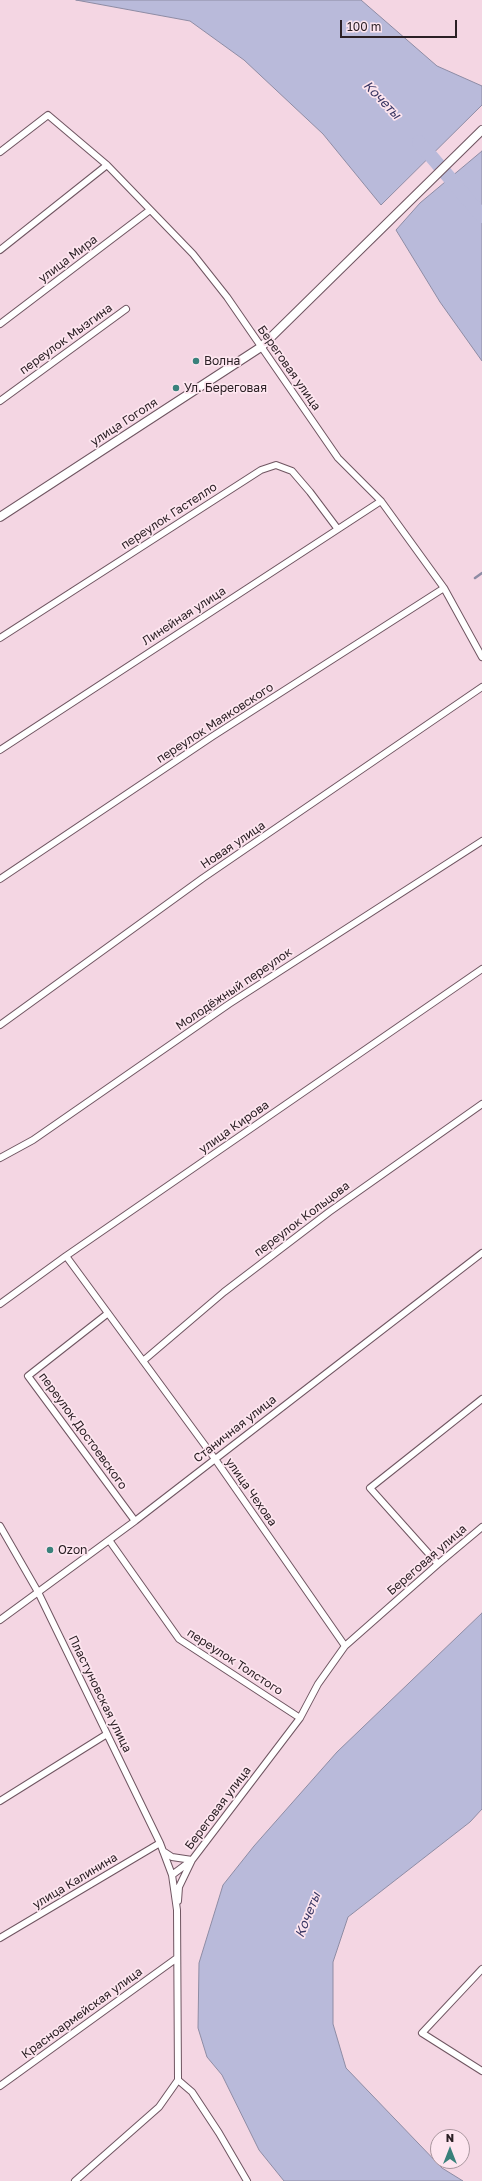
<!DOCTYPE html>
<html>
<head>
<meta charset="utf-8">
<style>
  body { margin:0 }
  #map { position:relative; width:482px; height:2181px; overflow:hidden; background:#f4d6e3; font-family:"Golos Text",sans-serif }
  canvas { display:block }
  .north { position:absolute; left:430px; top:2129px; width:40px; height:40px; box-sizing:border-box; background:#fde5ef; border:1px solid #a9969e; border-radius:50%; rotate:0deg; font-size:11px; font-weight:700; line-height:16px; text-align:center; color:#2b2025 }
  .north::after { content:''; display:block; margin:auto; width:14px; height:18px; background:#39817b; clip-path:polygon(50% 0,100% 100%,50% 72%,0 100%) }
  .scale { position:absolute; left:340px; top:20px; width:117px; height:18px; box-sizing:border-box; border:2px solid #2b2025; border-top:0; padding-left:5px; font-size:12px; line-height:14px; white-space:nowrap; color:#2b2025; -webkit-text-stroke:3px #fde5ef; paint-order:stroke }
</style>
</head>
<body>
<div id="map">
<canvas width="482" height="2181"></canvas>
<div class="north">N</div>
<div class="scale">100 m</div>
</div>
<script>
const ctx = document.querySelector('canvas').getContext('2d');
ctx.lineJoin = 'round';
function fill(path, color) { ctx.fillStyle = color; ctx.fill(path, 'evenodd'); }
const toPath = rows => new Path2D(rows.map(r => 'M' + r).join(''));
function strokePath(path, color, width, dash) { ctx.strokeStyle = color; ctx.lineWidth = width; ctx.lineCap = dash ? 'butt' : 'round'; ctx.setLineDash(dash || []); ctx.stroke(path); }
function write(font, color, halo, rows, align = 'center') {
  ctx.font = font + ' "Golos Text",sans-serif'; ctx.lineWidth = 3.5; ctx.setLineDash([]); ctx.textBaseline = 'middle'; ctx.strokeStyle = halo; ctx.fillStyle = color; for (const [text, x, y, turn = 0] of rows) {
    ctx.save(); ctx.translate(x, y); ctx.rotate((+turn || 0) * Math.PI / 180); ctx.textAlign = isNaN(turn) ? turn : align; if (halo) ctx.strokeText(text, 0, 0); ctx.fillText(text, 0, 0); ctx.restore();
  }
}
const water = toPath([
  [76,0,361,0,437,66,482,86,482,105,381,205,323,134,244,60,190,21,76,0],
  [482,151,482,361,440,302,396,230,420,203,482,151],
  [482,1613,482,1809,470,1822,348,1917,333,1962,333,2024,346,2068,442,2168,463,2181,284,2181,259,2150,222,2075,207,2057,198,2028,199,1963,223,1885,254,1846,337,1752,482,1613]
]);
fill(water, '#b9bada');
strokePath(water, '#8e8ca4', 1);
strokePath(toPath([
  [475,578,482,573]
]), '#8e8ca4', 2.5);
strokePath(toPath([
  [419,142,482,216]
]), '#b9bada', 14);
const minor = toPath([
  [0,152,48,115,107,165,193,254,227,297,338,458,381,501,444,588,482,657],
  [0,250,107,165],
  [0,324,150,210],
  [0,401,126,309],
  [0,638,261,470,276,465,292,471,310,492,337,528],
  [0,750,381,501],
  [0,879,213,736,444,588],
  [0,1025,203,878,482,687],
  [0,1158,33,1140,229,1004,482,841],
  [66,1256,215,1459,345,1646],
  [0,1304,66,1256,482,969],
  [107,1314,28,1376,135,1521],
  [143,1361,224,1292,329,1212,482,1104],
  [0,1526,38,1592,160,1843,172,1875,177,1910,178,2080],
  [109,1540,179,1639,300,1718],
  [438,1564,370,1488,482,1399],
  [0,1620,135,1521,482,1253],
  [0,1801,107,1734],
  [163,1851,172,1857,192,1860,179,1887,178,1901],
  [172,1875,192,1860,300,1718,318,1684,345,1646,438,1564,482,1527],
  [0,1938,160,1843],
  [482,1969,422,2033,482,2071],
  [178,2080,192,2092,219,2133,247,2181],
  [0,2086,177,1958],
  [75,2181,159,2107,178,2080]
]);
const tertiary = toPath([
  [0,517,261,347,482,130]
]);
strokePath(minor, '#6f5561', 8);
strokePath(tertiary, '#6f5561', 10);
strokePath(minor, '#fff', 6);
strokePath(tertiary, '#fff', 8);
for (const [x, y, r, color] of [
  [196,361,4,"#39817b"],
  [176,388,4,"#39817b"],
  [50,1550,4,"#39817b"]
]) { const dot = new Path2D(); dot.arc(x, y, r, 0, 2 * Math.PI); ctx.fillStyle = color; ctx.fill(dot); strokePath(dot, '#fde5ef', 1.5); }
write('12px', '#2b2025', '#fde5ef', [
  ["улица Мира",68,259,-37],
  ["переулок Мызгина",66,339,-36],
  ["Береговая улица",289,368,55],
  ["улица Гоголя",124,422,-33],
  ["переулок Гастелло",169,516,-33],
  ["Линейная улица",184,616,-33],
  ["переулок Маяковского",215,723,-33],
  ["Новая улица",233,845,-34],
  ["Молодёжный переулок",234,989,-34],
  ["улица Кирова",234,1127,-35],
  ["переулок Кольцова",302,1219,-37],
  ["Станичная улица",235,1429,-38],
  ["переулок Достоевского",83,1431,54],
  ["улица Чехова",251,1492,55],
  ["Береговая улица",427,1560,-41],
  ["переулок Толстого",235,1662,33],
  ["Пластуновская улица",100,1694,64],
  ["Береговая улица",218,1808,-53],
  ["улица Калинина",75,1881,-31],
  ["Красноармейская улица",82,2013,-36]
]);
write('12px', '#2b2025', '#fde5ef', [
  ["Волна",204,361],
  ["Ул. Береговая",184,388],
  ["Ozon",58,1550]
], 'left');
write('italic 13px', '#393663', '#fde5ef', [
  ["Кочеты",382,100,46],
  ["Кочеты",308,1915,-68]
]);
</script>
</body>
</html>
